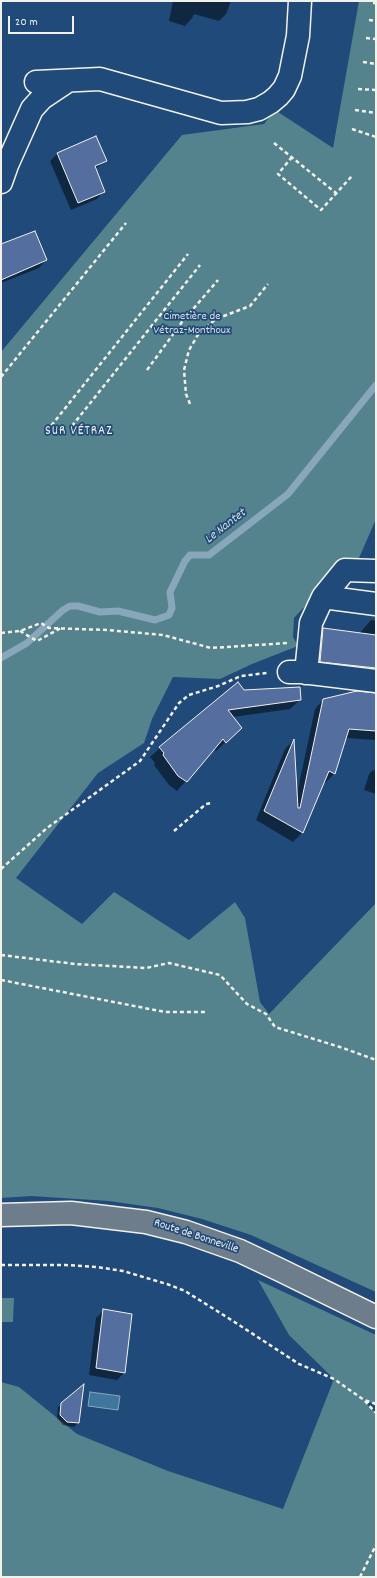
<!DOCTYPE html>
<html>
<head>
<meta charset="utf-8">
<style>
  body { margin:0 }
  #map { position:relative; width:377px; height:1578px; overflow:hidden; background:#1f4a7a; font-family:Dekko,sans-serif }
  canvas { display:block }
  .frame { position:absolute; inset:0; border:2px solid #f4f1e8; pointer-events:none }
  .scale { position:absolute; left:8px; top:16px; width:66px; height:18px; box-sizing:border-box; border:2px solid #f4f1e8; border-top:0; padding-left:5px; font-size:12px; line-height:14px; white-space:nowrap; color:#f4f1e8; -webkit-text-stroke:3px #1f4a7a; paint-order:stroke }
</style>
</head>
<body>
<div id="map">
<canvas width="377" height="1578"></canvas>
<div class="frame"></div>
<div class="scale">20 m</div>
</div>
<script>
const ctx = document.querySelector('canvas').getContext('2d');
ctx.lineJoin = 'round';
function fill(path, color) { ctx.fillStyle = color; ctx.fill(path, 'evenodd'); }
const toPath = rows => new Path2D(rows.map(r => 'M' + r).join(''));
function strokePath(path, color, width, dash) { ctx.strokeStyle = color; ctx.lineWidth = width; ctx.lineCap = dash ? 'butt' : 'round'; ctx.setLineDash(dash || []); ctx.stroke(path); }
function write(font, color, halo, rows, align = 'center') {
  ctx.font = font + ' Dekko,sans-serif'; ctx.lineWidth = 3.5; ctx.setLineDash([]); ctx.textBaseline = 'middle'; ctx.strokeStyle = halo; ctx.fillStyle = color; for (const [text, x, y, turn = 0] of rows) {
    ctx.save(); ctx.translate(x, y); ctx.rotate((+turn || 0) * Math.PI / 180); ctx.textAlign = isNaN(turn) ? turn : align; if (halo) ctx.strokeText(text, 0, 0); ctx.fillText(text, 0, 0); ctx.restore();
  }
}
fill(toPath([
  [359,1,376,1,376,519,359,558,344,564,294,618,293,637,298,646,252,664,220,679,173,677,152,719,144,743,98,773,16,878,82,924,114,892,189,940,235,902,245,918,260,1002,269,1014,376,903,376,1292,251,1235,202,1219,158,1208,109,1201,31,1196,1,1198,1,352,182,135,264,124,275,110,333,148],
  [258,1280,376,1335,376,1404,364,1401,376,1413,376,1577,1,1577,1,1382,19,1387,77,1434,168,1471,283,1509,334,1379,289,1335],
  [1,1298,14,1298,13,1322,1,1322]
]), '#54838d');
const water = toPath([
  [90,1392,120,1396,118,1410,88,1406,90,1392]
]);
fill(water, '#40759d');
strokePath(water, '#88a7bb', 1);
fill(toPath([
  [173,1,231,1,226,14,219,21,194,14,192,18,185,26,169,21],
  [57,154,106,160,95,169,104,191,97,199,71,210,50,161],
  [1,245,46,260,39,268,1,283],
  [371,620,376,621,376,688,308,673,312,641,323,630,359,634],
  [238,683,244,691,300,700,290,709,233,717,231,737,216,751,214,749,177,791,169,785,154,765,155,763,150,757,160,748],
  [376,694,376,740,345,738,334,774,325,783,323,781,302,833,293,842,256,820,285,749,293,741,297,794,315,709,324,699],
  [373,770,376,771,376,794,364,790,369,774],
  [103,1311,124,1373,117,1380,89,1375,96,1318],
  [82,1386,78,1423,74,1427,63,1425,57,1418,58,1407]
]), '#0007');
strokePath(toPath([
  [1,658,27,643,63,610,70,606,78,606,100,612,118,611,155,620,169,615,172,608,170,592,185,561,190,555,209,555,288,494,376,385]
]), '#88a7bb', 7);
const building = toPath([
  [96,136,107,161,95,166,105,192,78,203,57,153,96,136],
  [35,231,47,260,1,280,1,244,35,231],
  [323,628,376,635,376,668,320,662,323,628],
  [238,682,244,690,300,687,301,700,228,710,242,728,226,743,223,739,187,782,178,776,163,755,164,753,159,747,238,682],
  [357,691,376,693,376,731,349,729,335,774,329,771,303,833,264,811,294,739,298,808,300,808,323,699,357,691],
  [103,1309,132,1314,125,1373,96,1368,103,1309],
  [84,1384,79,1423,67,1422,60,1415,61,1403,84,1384]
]);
fill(building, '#546e9f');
strokePath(building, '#f4f1e8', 1);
const minor = toPath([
  [36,82,100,79,221,113,247,112,259,109,271,102,278,96,284,89,290,76,298,36,300,1],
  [1,182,7,165,32,109,42,98,66,82],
  [323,597,345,570,376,571],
  [289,672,302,672,376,681],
  [306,673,311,623,323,597,376,604]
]);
const major = toPath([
  [1,1215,71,1213,146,1222,186,1232,240,1251,278,1269,376,1317]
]);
strokePath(minor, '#f4f1e8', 25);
strokePath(major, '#f4f1e8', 25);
strokePath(toPath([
  [373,3,376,3],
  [369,20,376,21],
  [366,38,376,39],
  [363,62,376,64],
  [358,89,376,90],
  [355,110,376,113],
  [352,129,376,137],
  [274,143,336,193],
  [292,157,278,174,321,210,352,176],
  [147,370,182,322,218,280],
  [1,377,126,223],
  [190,404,186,394,184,370,189,350,199,333,216,319,250,306,268,284],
  [72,426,200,265],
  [47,431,188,254],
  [20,631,37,641,61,628],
  [1,633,20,631,41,623,49,628,107,630,163,635,211,648,287,643],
  [174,831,206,804,212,803],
  [1,869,47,828,140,761,179,703,189,695,218,686,241,676,267,673],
  [1,955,75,964,146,968,169,963,220,975,247,1004,266,1014,275,1027,340,1047,376,1060],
  [1,980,165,1012,206,1012],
  [1,1265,66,1265,97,1267,123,1271,167,1284,185,1291,233,1321,299,1364,334,1379,364,1400],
  [376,1404,364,1400,376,1413],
  [360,1577,376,1545]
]), '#f4f1e8', 2.5, [4, 3]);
strokePath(minor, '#1f4a7a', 22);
strokePath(major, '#6d7d8c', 22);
write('12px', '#dce0da', '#1f4a7a', [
  ["Cimetière de",192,317],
  ["Vétraz-Monthoux",192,331]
]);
write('12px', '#f4f1e8', '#1f4a7a', [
  ["Route de Bonneville",196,1237,18]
]);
ctx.letterSpacing = '1px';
write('13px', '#f4f1e8', '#1f4a7a', [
  ["SUR VÉTRAZ",79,432]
]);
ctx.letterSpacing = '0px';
write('italic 13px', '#d9dedd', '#1f4a7a', [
  ["Le Nantet",226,527,-38]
]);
</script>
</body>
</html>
